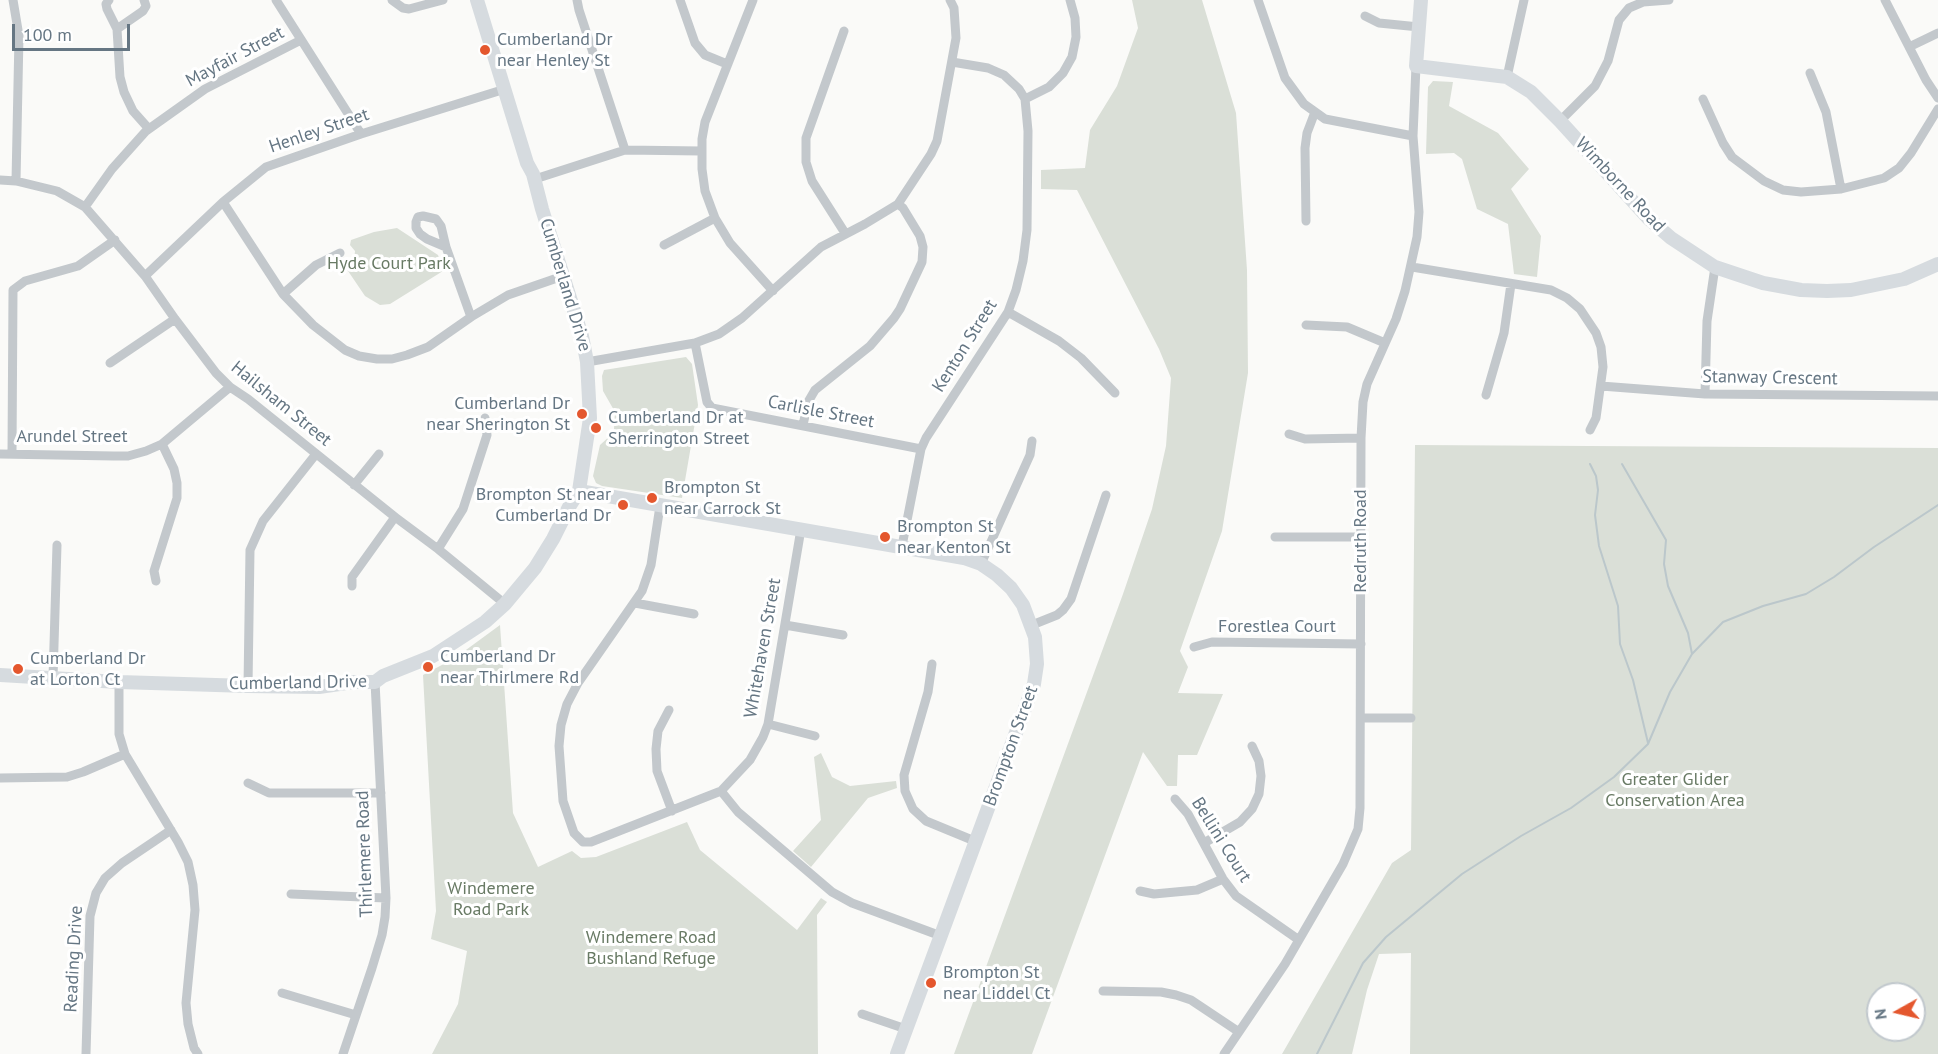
<!DOCTYPE html>
<html>
<head>
<meta charset="utf-8">
<style>
  body { margin:0 }
  #map { position:relative; width:1938px; height:1054px; overflow:hidden; background:#fafaf8; font-family:"PT Sans",sans-serif }
  canvas { display:block }
  .north { position:absolute; left:1866px; top:982px; width:60px; height:60px; box-sizing:border-box; background:#fff; border:2px solid #c1c8cd; border-radius:50%; rotate:262deg; font-size:16px; font-weight:700; line-height:24px; text-align:center; color:#657683 }
  .north::after { content:''; display:block; margin:auto; width:21px; height:27px; background:#e4572e; clip-path:polygon(50% 0,100% 100%,50% 72%,0 100%) }
  .scale { position:absolute; left:12px; top:24px; width:118px; height:27px; box-sizing:border-box; border:3px solid #657683; border-top:0; padding-left:8px; font-size:18px; line-height:21px; white-space:nowrap; color:#657683; -webkit-text-stroke:4px #fff; paint-order:stroke }
</style>
</head>
<body>
<div id="map">
<canvas width="1938" height="1054"></canvas>
<div class="north">N</div>
<div class="scale">100 m</div>
</div>
<script>
const ctx = document.querySelector('canvas').getContext('2d');
ctx.lineJoin = 'round';
function fill(path, color) { ctx.fillStyle = color; ctx.fill(path, 'evenodd'); }
const toPath = rows => new Path2D(rows.map(r => 'M' + r).join(''));
function strokePath(path, color, width, dash) { ctx.strokeStyle = color; ctx.lineWidth = width; ctx.lineCap = dash ? 'butt' : 'round'; ctx.setLineDash(dash || []); ctx.stroke(path); }
function write(font, color, halo, rows, align = 'center') {
  ctx.font = font + ' "PT Sans",sans-serif'; ctx.lineWidth = 6; ctx.setLineDash([]); ctx.textBaseline = 'middle'; ctx.strokeStyle = halo; ctx.fillStyle = color; for (const [text, x, y, turn = 0] of rows) {
    ctx.save(); ctx.translate(x, y); ctx.rotate((+turn || 0) * Math.PI / 180); ctx.textAlign = isNaN(turn) ? turn : align; if (halo) ctx.strokeText(text, 0, 0); ctx.fillText(text, 0, 0); ctx.restore();
  }
}
fill(toPath([
  [1132,0,1202,0,1236,113,1247,270,1248,373,1222,531,1180,651,1188,667,1178,693,1223,694,1197,755,1178,755,1177,786,1167,786,1143,752,1032,1054,954,1054,1123,594,1152,509,1166,446,1171,378,1159,349,1077,190,1041,189,1041,170,1085,168,1090,130,1117,86,1138,28],
  [1433,81,1453,82,1449,106,1498,133,1529,169,1511,189,1541,236,1537,277,1514,274,1508,224,1477,209,1462,159,1454,153,1426,154,1428,87],
  [397,228,438,255,443,271,390,304,380,305,365,296,346,268,354,262,355,251,350,245,351,240,374,232],
  [686,357,692,364,698,405,682,498,602,486,596,483,593,476,600,445,611,435,614,429,615,412,603,391,602,376,604,370],
  [1415,445,1938,448,1938,1054,1410,1054,1411,953,1379,954,1367,990,1352,1054,1282,1054,1392,863,1411,850],
  [1878,994,1914,994,1914,1030,1878,1030],
  [500,625,513,813,538,867,572,851,581,858,596,857,687,822,700,850,797,930,821,898,827,902,817,915,818,1054,432,1054,458,1004,467,951,431,939,436,911,423,675,455,658],
  [821,753,832,777,850,786,896,781,897,788,868,798,811,867,793,851,821,820,814,757]
]), '#dadfd7');
strokePath(toPath([
  [1590,464,1596,476,1598,490,1595,515,1599,546,1618,606,1620,644,1633,680,1648,743],
  [1622,464,1666,540,1664,564,1668,586,1688,633,1692,654],
  [1317,1054,1363,963,1386,937,1462,874,1521,836,1571,808,1614,777,1648,744,1670,692,1692,654,1723,622,1763,606,1806,594,1834,577,1874,547,1938,505]
]), '#bbc7cb', 2);
strokePath(toPath([
  [13,0,19,36,16,181],
  [109,0,106,4,107,9,117,29,143,11,146,6,144,0],
  [276,0,361,134],
  [392,0,403,8,409,9,443,0],
  [577,0,579,10,625,150],
  [680,0,695,43,705,55,727,64],
  [753,0,705,122,702,139,702,169,705,191,715,218,730,243,773,291],
  [1258,0,1285,78,1304,104,1325,119,1413,136],
  [1885,0,1926,80,1938,98],
  [1365,16,1379,23,1419,27],
  [117,29,120,77,124,92,133,111,149,129],
  [844,31,806,138,806,162,812,181,845,233],
  [1909,47,1938,33],
  [1810,73,1826,112,1841,189],
  [1507,77,1524,0],
  [1025,99,1049,87,1063,73,1072,57,1076,37,1075,18,1070,0],
  [1703,99,1723,143,1732,157,1764,181,1783,190,1801,192,1841,189,1884,178,1899,168,1911,153,1938,109],
  [1560,121,1595,86,1608,61,1619,20,1629,8,1643,2,1669,0],
  [535,179,625,150,701,151],
  [0,180,16,181,57,191,85,207,145,276,175,319,216,373,230,387,248,399,395,517,438,549,505,604],
  [223,202,283,294,313,325,345,350,359,356,377,359,392,359,407,355,428,347,471,317,508,295,563,276],
  [85,207,112,169,146,131,205,89,301,40],
  [423,216,436,219,441,226,446,247,427,239,420,234,416,228,416,222,418,217,423,216],
  [1306,221,1305,148,1307,133,1315,112],
  [664,245,715,218],
  [446,247,471,317],
  [1412,267,1551,290,1567,298,1580,309,1596,333,1601,347,1603,367,1596,418,1590,430],
  [145,276,223,202,266,167,361,134,505,89],
  [283,294,316,265,340,253],
  [1008,312,1059,341,1081,358,1115,393],
  [1306,325,1347,327,1385,343],
  [695,343,707,402,712,408,921,449],
  [587,362,695,343,719,334,742,318,821,247,865,224,898,204,931,154,937,141,956,38,954,8,950,0],
  [110,363,175,319],
  [1601,386,1705,394,1938,396],
  [1705,394,1707,321,1715,267],
  [1486,395,1504,333,1511,284],
  [803,425,808,402,815,390,870,346,894,318,900,309,922,262,923,247,920,236,903,208,898,204],
  [1289,434,1305,439,1361,438],
  [0,454,114,456,128,456,146,451,162,444,230,387],
  [12,454,13,290,25,281,78,266,115,240],
  [354,485,379,454],
  [660,506,651,565,642,591,578,683,567,704,561,725,559,746,563,801,574,833,583,842,591,842,721,791,750,760,763,737,768,724,801,529],
  [1275,537,1360,537],
  [902,546,921,449,926,438,1008,312,1016,290,1023,261,1027,230,1028,131,1025,99,1019,89,1004,75,988,68,952,62],
  [438,549,463,509,487,435,485,418],
  [981,564,1030,455,1032,441],
  [156,581,154,571,177,498,177,483,174,469,162,444],
  [352,586,352,577,395,517],
  [635,603,694,614],
  [785,625,843,635],
  [1032,625,1057,615,1063,610,1071,599,1106,495],
  [1194,647,1212,642,1361,644],
  [932,664,928,692,904,775,905,791,913,809,926,821,977,842],
  [53,678,57,545],
  [119,682,119,734,125,754,178,842,188,862,193,885,195,910,186,1003,188,1024,194,1048,198,1054],
  [248,686,250,550,263,521,316,454],
  [669,710,658,731,656,749,657,771,672,811],
  [1361,718,1411,718],
  [768,724,815,736],
  [0,778,67,777,83,772,125,754],
  [248,783,269,793,381,793],
  [721,791,738,812,832,892,852,903,941,936],
  [1175,799,1188,814,1223,879,1236,896,1299,940],
  [1204,843,1240,822,1252,809,1259,794,1261,776,1259,761,1252,746],
  [1140,891,1154,894,1197,890,1223,879],
  [291,894,386,898],
  [1103,991,1161,992,1176,995,1191,1000,1239,1032],
  [282,993,356,1015],
  [862,1014,906,1029],
  [86,1054,90,916,96,893,105,878,122,863,171,830],
  [343,1054,372,968,382,935,385,917,386,898,375,682],
  [1224,1054,1285,964,1343,864,1358,829,1360,808,1361,438,1363,402,1367,384,1396,319,1405,291,1417,237,1419,212,1413,136,1416,66]
]), '#c3c8cc', 9);
strokePath(toPath([
  [1421,0,1416,66,1507,77,1531,92,1560,121,1649,219,1671,238,1715,267,1763,283,1801,290,1827,291,1851,290,1904,279,1938,264],
  [579,491,964,558,981,564,997,575,1011,588,1023,605,1035,637,1037,664,1034,684,897,1054],
  [0,675,119,682,248,686,319,687,353,682,375,682,383,676,433,656,485,622,505,604,535,568,553,539,569,507,579,491,590,418,587,362,582,336,542,209,533,174,527,163,477,0]
]), '#d6dbdf', 14);
for (const [x, y, r, color] of [
  [485,50,6,"#e4572e"],
  [582,414,6,"#e4572e"],
  [596,428,6,"#e4572e"],
  [652,498,6,"#e4572e"],
  [623,505,6,"#e4572e"],
  [885,537,6,"#e4572e"],
  [428,667,6,"#e4572e"],
  [18,669,6,"#e4572e"],
  [931,983,6,"#e4572e"]
]) { const dot = new Path2D(); dot.arc(x, y, r, 0, 2 * Math.PI); ctx.fillStyle = color; ctx.fill(dot); strokePath(dot, '#fff', 2); }
write('18px', '#657683', '#fff', [
  ["Cumberland Dr",497,40],
  ["near Henley St",497,61],
  ["Cumberland Dr",570,404,"right"],
  ["near Sherington St",570,425,"right"],
  ["Cumberland Dr at",608,418],
  ["Sherrington Street",608,439],
  ["Brompton St",664,488],
  ["near Carrock St",664,509],
  ["Brompton St near",611,495,"right"],
  ["Cumberland Dr",611,516,"right"],
  ["Brompton St",897,527],
  ["near Kenton St",897,548],
  ["Cumberland Dr",440,657],
  ["near Thirlmere Rd",440,678],
  ["Cumberland Dr",30,659],
  ["at Lorton Ct",30,680],
  ["Brompton St",943,973],
  ["near Liddel Ct",943,994]
], 'left');
write('18px', '#657683', '#fff', [
  ["Mayfair Street",235,57,-28],
  ["Henley Street",319,131,-19],
  ["Wimborne Road",1620,185,47],
  ["Cumberland Drive",565,285,73],
  ["Kenton Street",965,346,-58],
  ["Stanway Crescent",1770,378,1],
  ["Hailsham Street",281,404,39],
  ["Carlisle Street",821,412,11],
  ["Arundel Street",72,437],
  ["Redruth Road",1361,541,-90],
  ["Forestlea Court",1277,627],
  ["Whitehaven Street",763,648,-80],
  ["Cumberland Drive",298,683,-1],
  ["Brompton Street",1011,746,-70],
  ["Bellini Court",1221,840,58],
  ["Thirlemere Road",365,854,-92],
  ["Reading Drive",74,959,-87]
]);
write('18px', '#687a64', '#fff', [
  ["Hyde Court Park",389,264],
  ["Greater Glider",1675,780],
  ["Conservation Area",1675,801],
  ["Windemere",491,889],
  ["Road Park",491,910],
  ["Windemere Road",651,938],
  ["Bushland Refuge",651,959]
]);
</script>
</body>
</html>
